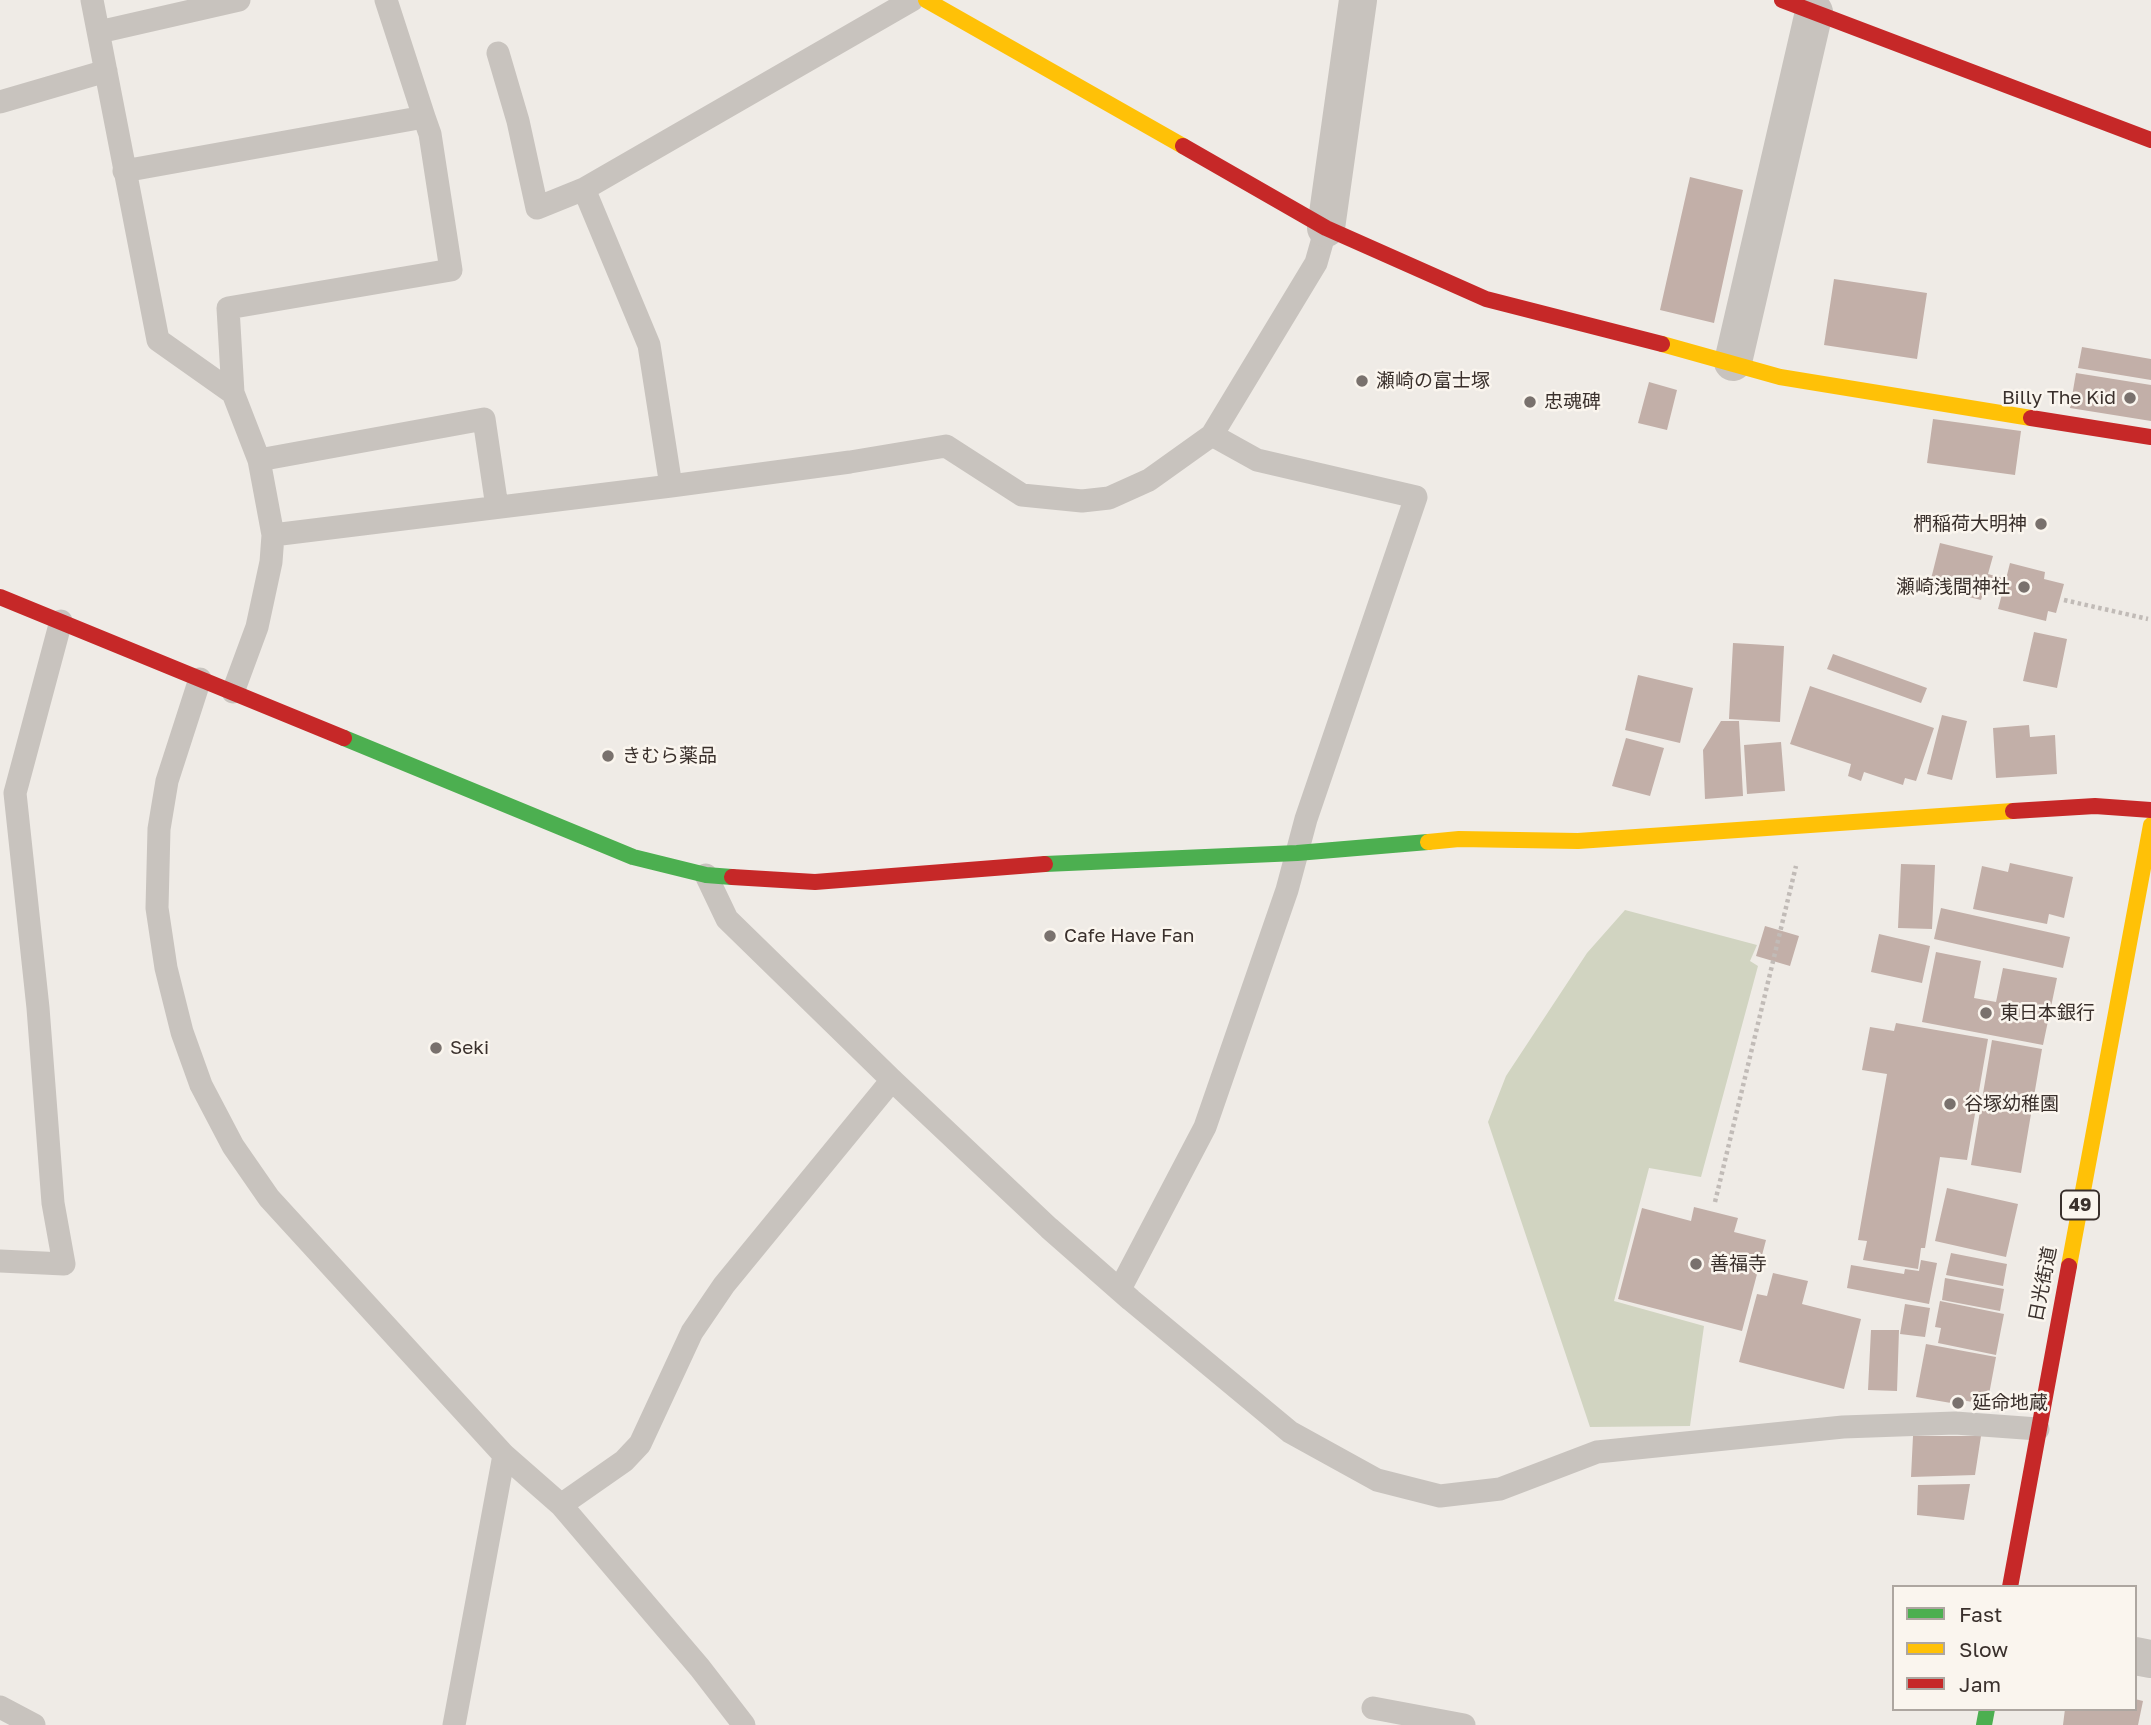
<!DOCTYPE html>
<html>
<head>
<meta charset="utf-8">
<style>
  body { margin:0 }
  #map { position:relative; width:2151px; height:1725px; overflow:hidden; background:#efebe6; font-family:"Golos Text",sans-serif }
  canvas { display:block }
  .legend { position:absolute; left:1892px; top:1585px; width:245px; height:126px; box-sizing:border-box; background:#faf5ee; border:2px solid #ada6a0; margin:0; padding:9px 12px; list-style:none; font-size:21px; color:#3a302c }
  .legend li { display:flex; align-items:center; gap:14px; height:35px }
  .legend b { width:35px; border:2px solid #ada6a0 }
</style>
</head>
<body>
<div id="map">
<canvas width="2151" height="1725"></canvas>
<ul class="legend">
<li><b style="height:9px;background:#4caf50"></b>Fast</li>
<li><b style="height:9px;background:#ffc107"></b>Slow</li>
<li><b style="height:9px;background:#c62828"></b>Jam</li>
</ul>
</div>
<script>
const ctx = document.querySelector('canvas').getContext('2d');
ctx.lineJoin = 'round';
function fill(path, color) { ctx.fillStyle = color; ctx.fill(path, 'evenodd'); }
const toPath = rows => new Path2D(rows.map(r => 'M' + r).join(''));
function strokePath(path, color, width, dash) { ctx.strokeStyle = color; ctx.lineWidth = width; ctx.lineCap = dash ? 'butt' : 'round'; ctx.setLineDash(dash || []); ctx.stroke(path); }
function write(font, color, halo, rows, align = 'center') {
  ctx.font = font + ' "Golos Text","Noto Sans JP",sans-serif'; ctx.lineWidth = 5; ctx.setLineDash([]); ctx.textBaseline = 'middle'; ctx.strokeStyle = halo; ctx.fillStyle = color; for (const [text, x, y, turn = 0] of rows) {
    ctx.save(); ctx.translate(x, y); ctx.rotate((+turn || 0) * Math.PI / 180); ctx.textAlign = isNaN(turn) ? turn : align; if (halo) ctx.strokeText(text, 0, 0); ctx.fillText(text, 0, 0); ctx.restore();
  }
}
fill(toPath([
  [1625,910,1757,945,1750,961,1758,966,1701,1177,1649,1168,1614,1301,1704,1326,1690,1426,1590,1427,1488,1122,1506,1076,1587,953]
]), '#d1d4c1');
fill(toPath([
  [1690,177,1743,190,1714,323,1660,310],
  [1834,279,1927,293,1917,359,1824,345],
  [2082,347,2151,359,2151,380,2078,368],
  [2076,373,2151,385,2151,421,2070,408],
  [1649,382,1677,390,1667,430,1638,423],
  [1933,419,2021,431,2015,475,1927,463],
  [1940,543,1993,556,1988,574,2006,579,2010,563,2045,572,2044,579,2064,584,2056,613,2048,611,2046,621,1998,609,2002,594,1984,590,1981,600,1929,587],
  [2034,632,2067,639,2057,688,2023,681],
  [1733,643,1784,646,1780,722,1729,719],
  [1833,654,1927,688,1921,703,1827,669],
  [1638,675,1693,688,1680,743,1625,730],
  [1810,686,1934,728,1916,781,1905,778,1903,785,1864,772,1861,781,1848,776,1851,764,1790,744],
  [1942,715,1967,721,1952,780,1927,774],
  [1721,721,1739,721,1743,796,1705,799,1703,750],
  [2029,725,2030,737,2055,735,2057,774,1996,778,1993,728],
  [1626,738,1664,748,1650,796,1612,786],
  [1781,742,1785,791,1747,794,1744,745],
  [2010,863,2073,877,2064,918,2049,914,2047,924,1973,909,1982,866,2008,872],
  [1901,864,1935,865,1932,929,1898,928],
  [1941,908,2070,937,2063,968,1934,939],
  [1765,926,1799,936,1790,966,1756,956],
  [1879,934,1930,946,1922,983,1871,972],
  [1936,952,1981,961,1974,998,1996,1002,2003,968,2057,978,2043,1045,1922,1022],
  [1896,1023,1988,1039,1967,1160,1940,1157,1925,1248,1921,1248,1918,1269,1863,1260,1867,1241,1858,1240,1887,1074,1862,1070,1870,1027,1894,1031],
  [1992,1040,2042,1049,2021,1173,1971,1165],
  [1947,1188,2018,1204,2006,1257,1935,1241],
  [1694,1207,1738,1218,1734,1232,1766,1240,1742,1331,1618,1299,1642,1208,1691,1221],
  [1951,1253,2007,1264,2003,1286,1946,1275],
  [1921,1260,1937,1263,1929,1304,1847,1288,1851,1265,1904,1274,1905,1269,1919,1271],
  [1773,1273,1808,1281,1802,1304,1861,1319,1844,1389,1739,1362,1757,1294,1767,1296],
  [1945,1278,2004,1289,2000,1311,1942,1300],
  [1940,1301,2004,1314,1996,1355,1938,1343,1941,1328,1935,1327],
  [1905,1304,1930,1308,1925,1337,1900,1334],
  [1871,1330,1899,1330,1897,1391,1868,1390],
  [1926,1344,1996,1357,1987,1405,1952,1398,1951,1403,1916,1397],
  [1913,1436,1981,1436,1975,1475,1911,1477],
  [1970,1484,1964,1520,1917,1515,1918,1485],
  [2135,1699,2143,1701,2138,1725,2063,1725,2065,1709,2135,1709]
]), '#c2afa8');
strokePath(toPath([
  [2064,600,2148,619],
  [1715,1202,1796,866]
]), '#c1bbb7', 4.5, [3.5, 3.5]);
strokePath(toPath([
  [92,0,158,340,233,393,259,460,273,535,271,562,257,627,233,692],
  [99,32,239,0],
  [498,53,518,121,537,208,584,189],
  [0,102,106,71],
  [124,171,424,117,386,0],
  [233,393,228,308,451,270,430,134,424,117],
  [259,460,484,419,497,507],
  [671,486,649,345,584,189,912,0],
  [273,535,671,486,850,462,946,446,1022,495,1082,501,1109,498,1149,480,1212,435,1316,263,1326,228],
  [200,679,167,781,159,829,157,908,166,968,182,1032,201,1085,233,1146,269,1198,504,1455,561,1505,700,1668,744,1725],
  [706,875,727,919,892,1080,1049,1228,1131,1300,1290,1432,1377,1480,1440,1496,1500,1489,1597,1452,1843,1427,1955,1423,2038,1429],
  [0,1261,64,1264,53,1203,38,1008,15,793,61,621],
  [1120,1289,1205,1127,1287,890,1306,819,1416,497,1257,460,1212,435],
  [561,1505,624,1461,640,1444,692,1332,724,1285,892,1080],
  [0,1707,34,1725],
  [1373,1708,1464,1725],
  [454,1725,504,1455]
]), '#c8c3be', 23);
strokePath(toPath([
  [1326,228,1358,0],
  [1733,362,1814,12],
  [2135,1656,2151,1659]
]), '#c8c3be', 38);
strokePath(toPath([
  [344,738,633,857,706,875,732,877],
  [1045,864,1297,853,1428,842],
  [1984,1725,1987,1709]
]), '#4caf50', 16);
strokePath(toPath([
  [926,0,1183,146],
  [1662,344,1780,377,2031,418],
  [1428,842,1459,839,1578,841,2013,811],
  [2069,1266,2151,825]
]), '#ffc107', 16);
strokePath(toPath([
  [1782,0,2151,140],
  [1183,146,1326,228,1486,299,1662,344],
  [2031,418,2151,437],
  [0,597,344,738],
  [2013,811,2095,806,2151,810],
  [732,877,815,882,1045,864],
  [2010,1587,2069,1266]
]), '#c62828', 16);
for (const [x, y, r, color] of [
  [1362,381,7,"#79716d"],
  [2130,398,7,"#79716d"],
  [1530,402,7,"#79716d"],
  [2041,524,7,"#79716d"],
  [2024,587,7,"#79716d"],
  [608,756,7,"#79716d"],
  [1050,936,7,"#79716d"],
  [1986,1013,7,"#79716d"],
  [436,1048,7,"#79716d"],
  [1950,1104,7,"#79716d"],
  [1696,1264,7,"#79716d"],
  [1958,1403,7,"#79716d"]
]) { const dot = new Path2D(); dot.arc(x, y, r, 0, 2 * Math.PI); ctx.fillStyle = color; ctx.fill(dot); strokePath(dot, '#faf5ee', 2.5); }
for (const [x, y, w] of [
  [2080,1205,38]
]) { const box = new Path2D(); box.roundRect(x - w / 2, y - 14.5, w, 29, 5); ctx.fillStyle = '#faf5ee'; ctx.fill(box); strokePath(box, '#3a302c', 2); }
write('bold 18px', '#3a302c', null, [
  ["49",2080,1205]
]);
write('19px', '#3a302c', '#faf5ee', [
  ["瀬崎の富士塚",1376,381],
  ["Billy The Kid",2116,398,"right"],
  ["忠魂碑",1544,402],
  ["椚稲荷大明神",2027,524,"right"],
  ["瀬崎浅間神社",2010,587,"right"],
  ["きむら薬品",622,756],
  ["Cafe Have Fan",1064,936],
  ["東日本銀行",2000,1013],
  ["Seki",450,1048],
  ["谷塚幼稚園",1964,1104],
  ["善福寺",1710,1264],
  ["延命地蔵",1972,1403]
], 'left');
write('19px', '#3a302c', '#faf5ee', [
  ["日光街道",2043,1284,-79]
]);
</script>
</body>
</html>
